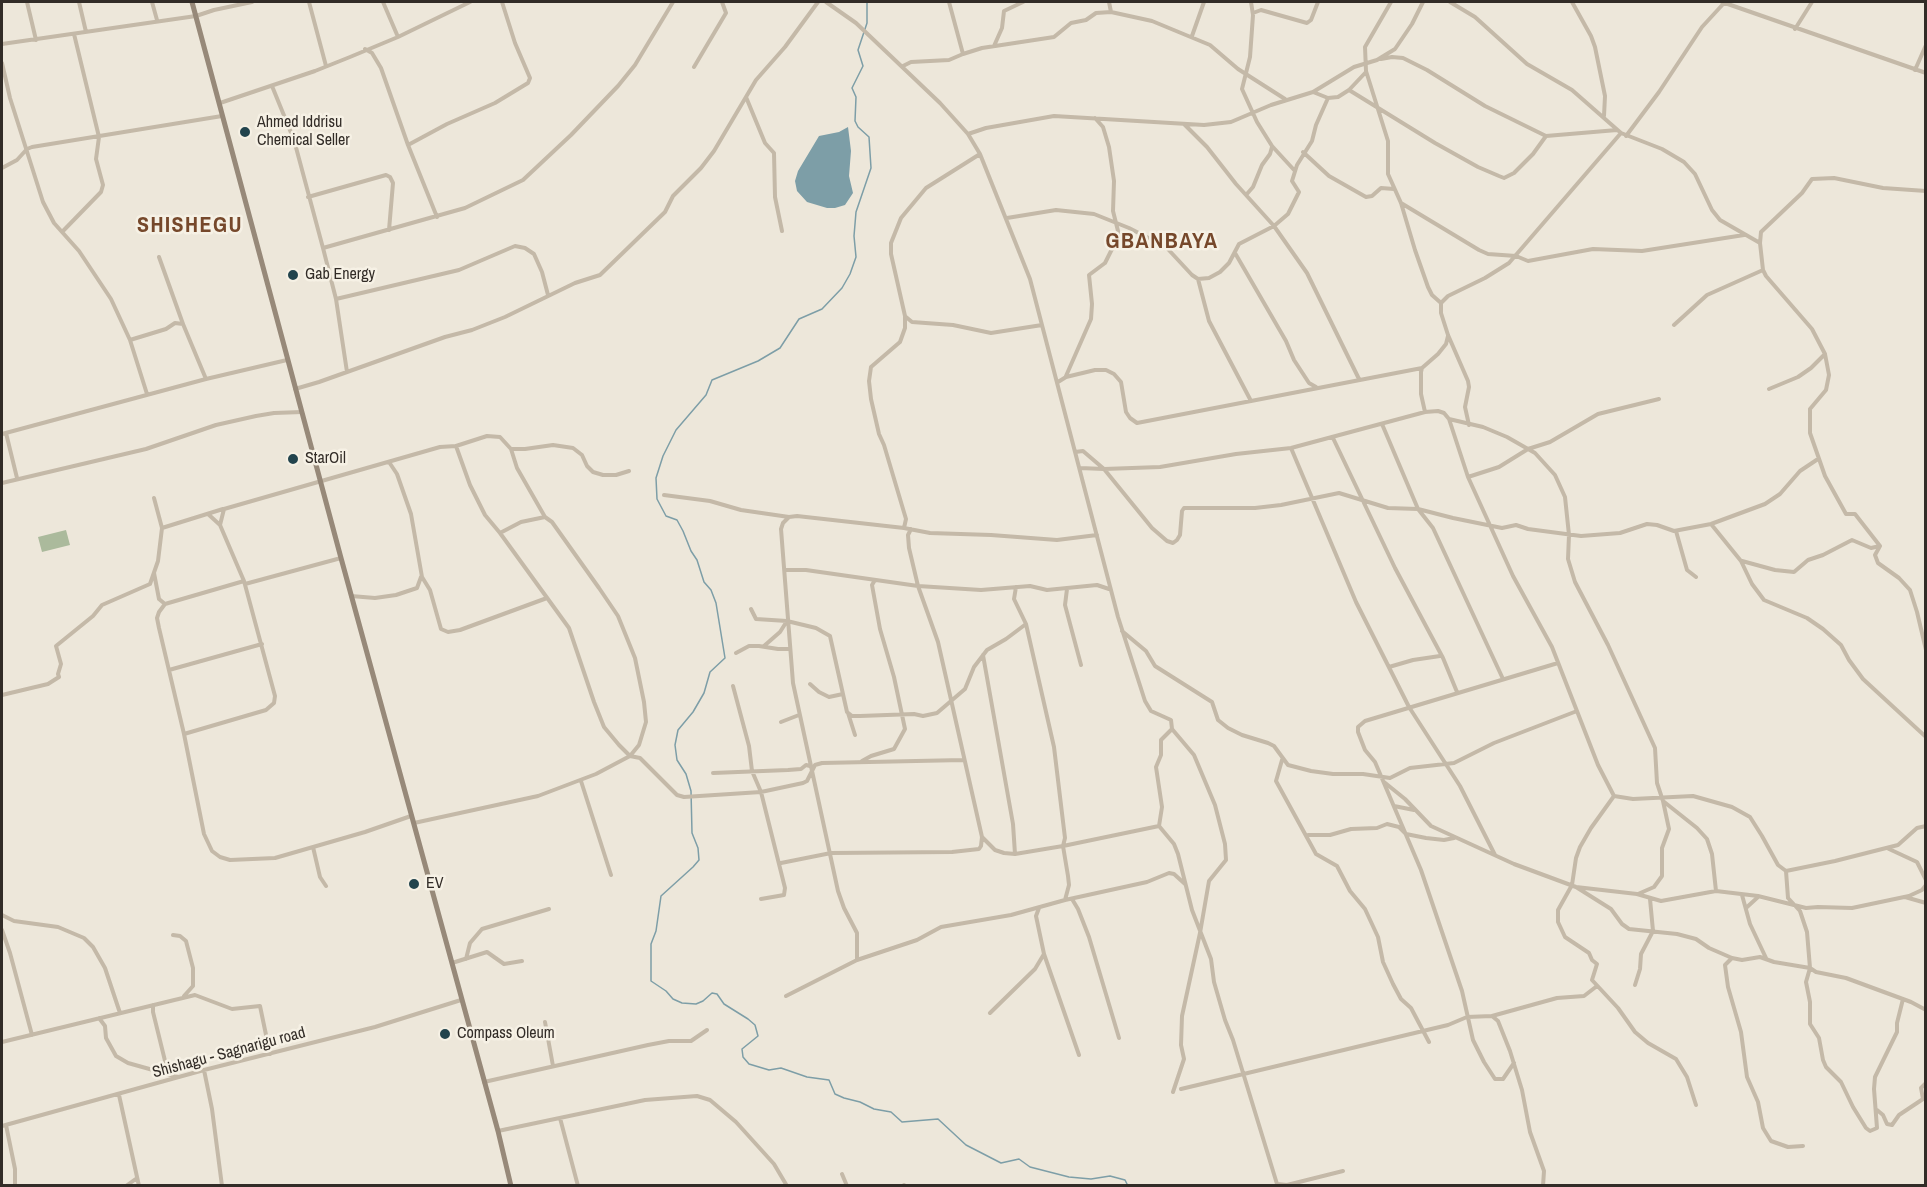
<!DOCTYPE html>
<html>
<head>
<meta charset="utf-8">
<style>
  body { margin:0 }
  #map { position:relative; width:1927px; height:1187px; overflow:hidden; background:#ede7da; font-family:"Archivo Narrow",sans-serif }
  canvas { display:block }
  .frame { position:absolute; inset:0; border:3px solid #322c27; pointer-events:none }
</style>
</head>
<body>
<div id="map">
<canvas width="1927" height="1187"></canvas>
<div class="frame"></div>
</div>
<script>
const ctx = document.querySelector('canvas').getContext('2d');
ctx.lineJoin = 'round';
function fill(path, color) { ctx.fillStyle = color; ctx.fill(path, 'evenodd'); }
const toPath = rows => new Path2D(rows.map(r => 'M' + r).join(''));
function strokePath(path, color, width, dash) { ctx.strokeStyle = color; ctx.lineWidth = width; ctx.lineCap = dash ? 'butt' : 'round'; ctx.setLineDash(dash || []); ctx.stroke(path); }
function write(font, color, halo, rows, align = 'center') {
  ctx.font = font + ' "Archivo Narrow",sans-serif'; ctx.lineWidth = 5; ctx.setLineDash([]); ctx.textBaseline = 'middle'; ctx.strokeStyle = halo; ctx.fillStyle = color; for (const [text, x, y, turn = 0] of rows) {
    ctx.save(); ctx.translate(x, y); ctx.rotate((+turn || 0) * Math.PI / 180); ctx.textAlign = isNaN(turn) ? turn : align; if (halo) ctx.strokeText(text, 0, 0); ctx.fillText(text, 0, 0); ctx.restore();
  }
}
fill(toPath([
  [66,530,70,545,42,552,38,537]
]), '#abba9c');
fill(toPath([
  [848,127,851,151,849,176,853,193,845,205,835,208,827,208,807,202,797,191,795,181,798,171,819,136,839,132]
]), '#7d9ea7');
strokePath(toPath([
  [867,2,867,23,858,50,863,66,852,88,856,97,855,121,858,127,869,137,871,168,856,212,854,236,856,257,850,274,842,288,822,309,799,319,780,348,758,361,712,380,706,395,676,430,663,456,656,478,657,499,666,516,677,520,683,531,691,551,697,560,704,582,711,590,716,603,725,658,710,672,704,693,693,712,678,730,675,745,677,760,686,774,691,791,692,833,698,848,699,860,693,867,661,896,656,931,651,944,651,981,666,991,673,999,682,1003,696,1004,703,1001,712,993,717,994,724,1004,748,1019,755,1025,758,1036,742,1049,743,1057,749,1064,769,1070,781,1068,807,1077,829,1080,835,1094,844,1098,860,1102,874,1109,891,1112,902,1122,938,1119,966,1145,1001,1163,1019,1159,1030,1167,1069,1177,1091,1179,1110,1176,1125,1180,1128,1186]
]), '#7d9ea7', 1.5);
strokePath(toPath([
  [27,2,36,40],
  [79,2,86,32],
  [152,2,157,20],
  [309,2,326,66],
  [383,2,398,37],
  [826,2,856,23,940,103,968,134,980,154,1030,279,1118,617,1145,701,1151,711,1171,720,1172,729,1194,755,1215,805,1225,844,1226,860,1209,881,1200,933,1182,1016,1181,1045,1184,1059,1173,1092],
  [1109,2,1111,12,1152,21,1210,45,1238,69,1285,99],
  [1251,2,1253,15,1250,57,1242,89,1257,122,1272,146,1295,171],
  [1391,2,1365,47,1366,71,1388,141,1388,174,1401,203,1415,250,1428,287,1432,295,1441,303],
  [1450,2,1475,17,1527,64,1572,90,1621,133,1662,149,1684,162,1695,174,1712,210,1720,220,1760,243],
  [1572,2,1591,36,1595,47,1605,96,1604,116],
  [1722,2,1926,73],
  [1253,13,1261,10,1307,23,1311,20,1318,2],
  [1795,29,1812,2],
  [1192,36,1204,2],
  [2,44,196,16,214,10,252,2],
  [994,46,1002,28,1004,11,1023,2],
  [365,49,372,53,381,68,408,145,437,217],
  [963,54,982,48,1054,37,1071,23,1086,20,1096,13,1111,12],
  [1381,59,1392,57,1403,58,1427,70,1485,106,1546,136,1617,130],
  [2,63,10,98,43,202,54,223,79,251,111,299,130,340,147,394],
  [903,66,911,62,949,60,963,54,949,2],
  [694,67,726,13,722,2],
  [1915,70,1926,45],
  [272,86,294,140,323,248,336,299,347,372],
  [1349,90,1435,143,1478,167,1499,176,1504,178,1514,173,1533,154,1546,136],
  [1313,92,1328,98,1338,97,1349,90,1366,72],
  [746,97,765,143,774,153,775,197,782,231],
  [220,103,315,71,350,57,398,37,470,2],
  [1184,124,1207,147,1236,184,1274,226,1307,273,1359,379],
  [968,134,986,128,1054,116,1204,125,1231,122,1271,105,1313,92,1354,67,1377,60,1395,49,1412,24,1423,2],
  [1626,136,1659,92,1702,27,1725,2],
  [408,145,447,124,495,103,528,83,530,78,515,43,502,2],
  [1303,152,1329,176,1366,197,1372,196,1381,188,1394,189],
  [2,168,17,160,27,149,32,147,222,116],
  [1926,191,1883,188,1834,178,1812,179,1802,193,1761,232,1760,243,1763,270,1766,276,1812,329,1825,354,1829,375,1826,390,1810,409,1810,433,1825,476,1846,514,1855,514,1880,546,1875,555,1878,563,1899,578,1910,590,1917,612,1926,650],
  [1246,195,1253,187,1262,165,1270,154,1272,147],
  [308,197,386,175,390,177,393,183,389,230],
  [1401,203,1479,250,1488,254,1516,256,1528,261,1593,249,1642,251,1744,235],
  [1007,218,1056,210,1094,214,1129,228,1166,247,1192,275,1198,279,1209,278,1220,272,1229,263,1239,244,1274,226,1288,214,1299,192,1292,181,1297,165,1312,141,1316,125,1328,98],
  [63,231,101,192,103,185,96,159,99,137,74,34],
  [323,248,465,208,523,180,571,135,618,86,635,65,673,2],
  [1235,253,1286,341,1294,360,1309,383,1316,387],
  [159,257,183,324],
  [1198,279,1209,321,1251,401],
  [336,299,459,270,515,246,525,248,534,254,542,272,548,295],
  [906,317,912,322,953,325,991,333,1042,325],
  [1674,325,1707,295,1763,270],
  [130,340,166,329,175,323,183,324,206,379],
  [1066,376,1091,319,1092,304,1089,275,1105,263,1119,235,1113,211,1114,181,1109,147,1103,127,1095,118],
  [1058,382,1066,377,1095,370,1106,370,1114,374,1121,382,1126,412,1130,418,1137,423,1422,368],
  [295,389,319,382,445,337,472,330,505,317,575,283,600,275,665,212,673,196,701,168,714,151,756,80,785,47,818,2],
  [1769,389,1798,377,1811,368,1825,354],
  [1425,412,1421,394,1421,372,1422,368,1438,354,1446,344,1448,336],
  [1449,419,1483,427,1507,437,1535,453,1555,475,1565,497,1569,535,1568,559,1575,582,1608,645,1655,748,1657,783,1663,801,1697,828,1707,839,1712,854,1716,891],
  [1382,424,1418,509,1433,528,1503,679],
  [1469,425,1465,407,1469,387,1468,381,1448,335,1441,313,1441,303,1448,296,1485,278,1509,263,1621,133],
  [6,433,17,478],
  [2,434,206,379,287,360],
  [1333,438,1395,568,1443,658,1457,692],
  [1291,448,1356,602,1409,707,1460,786,1495,855],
  [511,449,517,468,545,517],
  [1075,452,1083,451,1104,469,1152,528,1167,541,1173,543,1177,540,1180,535,1182,511,1184,508,1255,508,1281,505,1339,493,1388,508,1418,509,1453,518,1502,528,1516,525,1528,529,1581,536,1620,533,1647,524,1657,525,1674,531,1711,524,1765,504,1780,494,1800,471,1818,459],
  [389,462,397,474,411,514,422,577,430,590,441,629,448,632,460,630,547,598],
  [1080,468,1104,469,1160,467,1236,454,1291,448,1425,412,1438,411,1444,413,1449,419,1468,477,1513,576,1552,647,1598,765,1614,796,1633,799,1693,796,1732,807,1750,817,1762,836,1778,865,1786,871,1835,861,1898,845,1917,828,1926,826],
  [1468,477,1499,467,1528,449,1550,442,1598,414,1659,399],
  [2,483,146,449,216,425,256,416,274,413,302,412],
  [664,495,710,501,741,510,789,517,797,516,904,528,930,533,991,535,1057,540,1097,535],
  [208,514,220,525],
  [789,517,783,523,781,529,793,683,838,891,844,908,857,933,857,960],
  [1711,524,1741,561,1752,584,1764,600,1807,618,1823,629,1841,645,1849,660,1863,679,1926,737],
  [162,528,223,509],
  [904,528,906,519,884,445,879,434,871,399,869,381,871,367,900,342,905,328,905,316,891,254,891,243,901,218,926,188,980,154],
  [1676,531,1687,570,1696,577],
  [500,533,569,628,594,702,604,727,619,745,630,756,640,758,677,795,684,797,761,792,803,783,807,781,815,765,822,763,963,760],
  [1742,561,1775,570,1794,572,1808,560,1823,555,1852,540,1871,548,1880,546],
  [785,570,806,570,918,586,981,590,1030,586,1047,590,1097,585,1109,589],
  [154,573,159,599,165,604],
  [244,581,165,604,159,612,157,618,159,628,184,734,266,710,274,703,275,696,244,581,220,525,224,509,440,447,456,446,487,436,500,437,511,449,525,449,553,445,573,448,582,455,587,466,593,472,603,475,616,475,629,471],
  [245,584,341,558],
  [1016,587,1014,599,1026,624,1054,747,1065,838,1063,846,1068,876,1069,885,1065,900],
  [1067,589,1065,605,1081,665],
  [351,596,375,598,396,595,417,588,421,577],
  [751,609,756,619,787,621,816,628,830,636,847,712,852,716,860,716,914,714,923,716,937,713,965,689,974,667,987,650,1006,639,1026,624],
  [1122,631,1146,651,1155,666,1212,702,1218,720,1228,728,1242,735,1268,743,1274,746,1288,765,1311,771,1333,774,1363,774,1390,778,1410,768,1454,763,1494,743,1577,711],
  [764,646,780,632,787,621],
  [736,653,749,646,759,646,778,649,789,649],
  [983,655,1013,824,1015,854],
  [1389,667,1413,660,1440,656],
  [169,670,262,644],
  [810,684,819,692,829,697,843,694],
  [733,686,749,746,752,771,761,792,785,888,784,895,761,899],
  [2,695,48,684,59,677,58,674,61,664,56,646,93,616,102,605,150,584,158,561,162,528,154,498],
  [848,713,855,735],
  [781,722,799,715],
  [1172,729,1161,740,1161,755,1156,767,1162,807,1159,826,1174,844,1178,854,1192,910,1211,959,1214,982,1225,1020,1233,1040,1277,1184,1287,1185,1343,1171],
  [184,734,204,834,212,851,220,857,230,860,275,858,365,832,411,816],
  [1282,760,1276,781,1316,854,1337,866,1350,891,1365,909,1378,937,1383,962,1393,984,1401,999,1411,1008,1429,1042],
  [862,761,871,756,894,749,905,729,894,677,880,629,872,585,875,580],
  [713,773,788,770,801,769,806,765,810,766],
  [581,781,611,875],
  [1384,782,1405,799,1431,826,1514,864,1576,887,1637,894,1661,901,1716,891,1758,896,1806,908,1818,907,1852,908,1909,896,1922,890,1926,885],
  [1614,796,1591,828,1580,847,1576,858,1572,885,1558,910,1558,922,1565,937,1589,953,1592,960,1597,964,1592,980,1618,1008,1635,1032,1648,1043,1676,1059,1687,1077,1696,1105],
  [1394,806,1414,810],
  [1926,813,1926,821],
  [414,823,538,796,596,774,630,756,639,745,646,722,644,702,635,658,618,616,599,588,552,522,545,517,521,522,500,533,485,515,470,485,456,446],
  [1308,835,1330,835,1351,829,1377,828,1387,824,1399,827,1406,834,1426,838,1444,840,1454,838],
  [982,837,995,850,1004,853,1015,854,1063,846,1159,826],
  [313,847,320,877,326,886],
  [1889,849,1917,862,1926,880],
  [781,863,831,853,952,852,979,849,981,846,982,837,938,642,918,586,909,548,908,535,911,529],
  [1786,871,1788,898,1800,911,1807,932,1810,968,1806,982,1810,1002,1810,1024,1819,1038,1823,1060,1826,1067,1841,1082,1853,1107,1866,1128,1870,1131,1877,1128,1874,1089,1875,1077,1897,1032,1897,1023,1903,999],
  [1576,887,1611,909,1622,924,1629,929,1677,934,1696,939,1709,948,1732,958,1742,960,1760,957,1774,962,1810,968,1816,972,1846,978,1911,1002,1926,1010],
  [1638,894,1654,887,1662,876,1662,848,1669,829,1663,801],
  [1742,895,1750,924,1766,958],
  [1905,897,1926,903],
  [1072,899,1078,909,1089,937,1119,1038],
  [1039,908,1036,916,1044,954,1079,1055],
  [1746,908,1758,897],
  [2,915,14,921,58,927,84,938,93,947,105,968,120,1013],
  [2,930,10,953,32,1035],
  [173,935,180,936,186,941,193,968,193,986,184,996],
  [1732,958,1725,965,1728,987,1741,1032,1747,1077,1758,1102,1763,1128,1771,1141,1788,1147,1803,1146],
  [466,959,470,943,482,929,549,909],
  [452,963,487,952,504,964,522,961],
  [1635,985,1640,969,1641,954,1653,931,1650,899],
  [786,996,857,960,917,940,941,927,1011,915,1065,900,1147,882,1169,873,1174,874,1185,884],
  [153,1005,153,1012,168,1073],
  [990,1013,1035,969,1044,954],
  [1492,1016,1557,998,1584,996,1597,986],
  [99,1018,105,1026,106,1038,116,1056,128,1063,178,1077],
  [545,1022,553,1066],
  [2,1042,195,995,232,1009,260,1006,270,1054],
  [1514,1063,1503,1079,1495,1079,1484,1062,1473,1040,1462,991,1421,870,1375,762,1365,750,1358,732,1358,727,1365,721,1558,663],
  [204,1070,212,1109,222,1186],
  [484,1082,648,1045,669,1041,691,1041,707,1030],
  [1181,1089,1448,1025,1467,1017,1492,1016,1498,1021,1510,1051,1522,1090,1530,1132,1544,1171,1543,1186],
  [119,1095,139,1186],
  [1877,1110,1883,1115,1887,1124,1892,1125,1899,1115,1923,1099,1921,1088,1926,1083],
  [560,1118,578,1186],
  [6,1125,15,1169,15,1186],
  [2,1126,204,1070,375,1027,461,1000],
  [498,1131,645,1100,697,1096,710,1100,736,1122,774,1164,787,1186],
  [842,1174,847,1186],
  [904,1185,904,1186],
  [126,1186,137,1178]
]), '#c4b9a8', 4);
strokePath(toPath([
  [192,2,341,558,498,1131,511,1186]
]), '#978979', 5);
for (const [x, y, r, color] of [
  [245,132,6,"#22444d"],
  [293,275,6,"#22444d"],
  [293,459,6,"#22444d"],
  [414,884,6,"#22444d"],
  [445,1034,6,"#22444d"]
]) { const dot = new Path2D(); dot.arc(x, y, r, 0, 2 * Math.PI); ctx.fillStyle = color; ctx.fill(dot); strokePath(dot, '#f6f1e5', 2); }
write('16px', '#322c27', '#f6f1e5', [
  ["Ahmed Iddrisu",257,123],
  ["Chemical Seller",257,141],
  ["Gab Energy",305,275],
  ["StarOil",305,459],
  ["EV",426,884],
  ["Compass Oleum",457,1034]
], 'left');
write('16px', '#322c27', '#f6f1e5', [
  ["Shishagu - Sagnarigu road",229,1053,-15]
]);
ctx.letterSpacing = '1.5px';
write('bold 22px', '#76482b', '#f6f1e5', [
  ["SHISHEGU",190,226],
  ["GBANBAYA",1162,242]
]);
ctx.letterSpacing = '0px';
</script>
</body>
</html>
